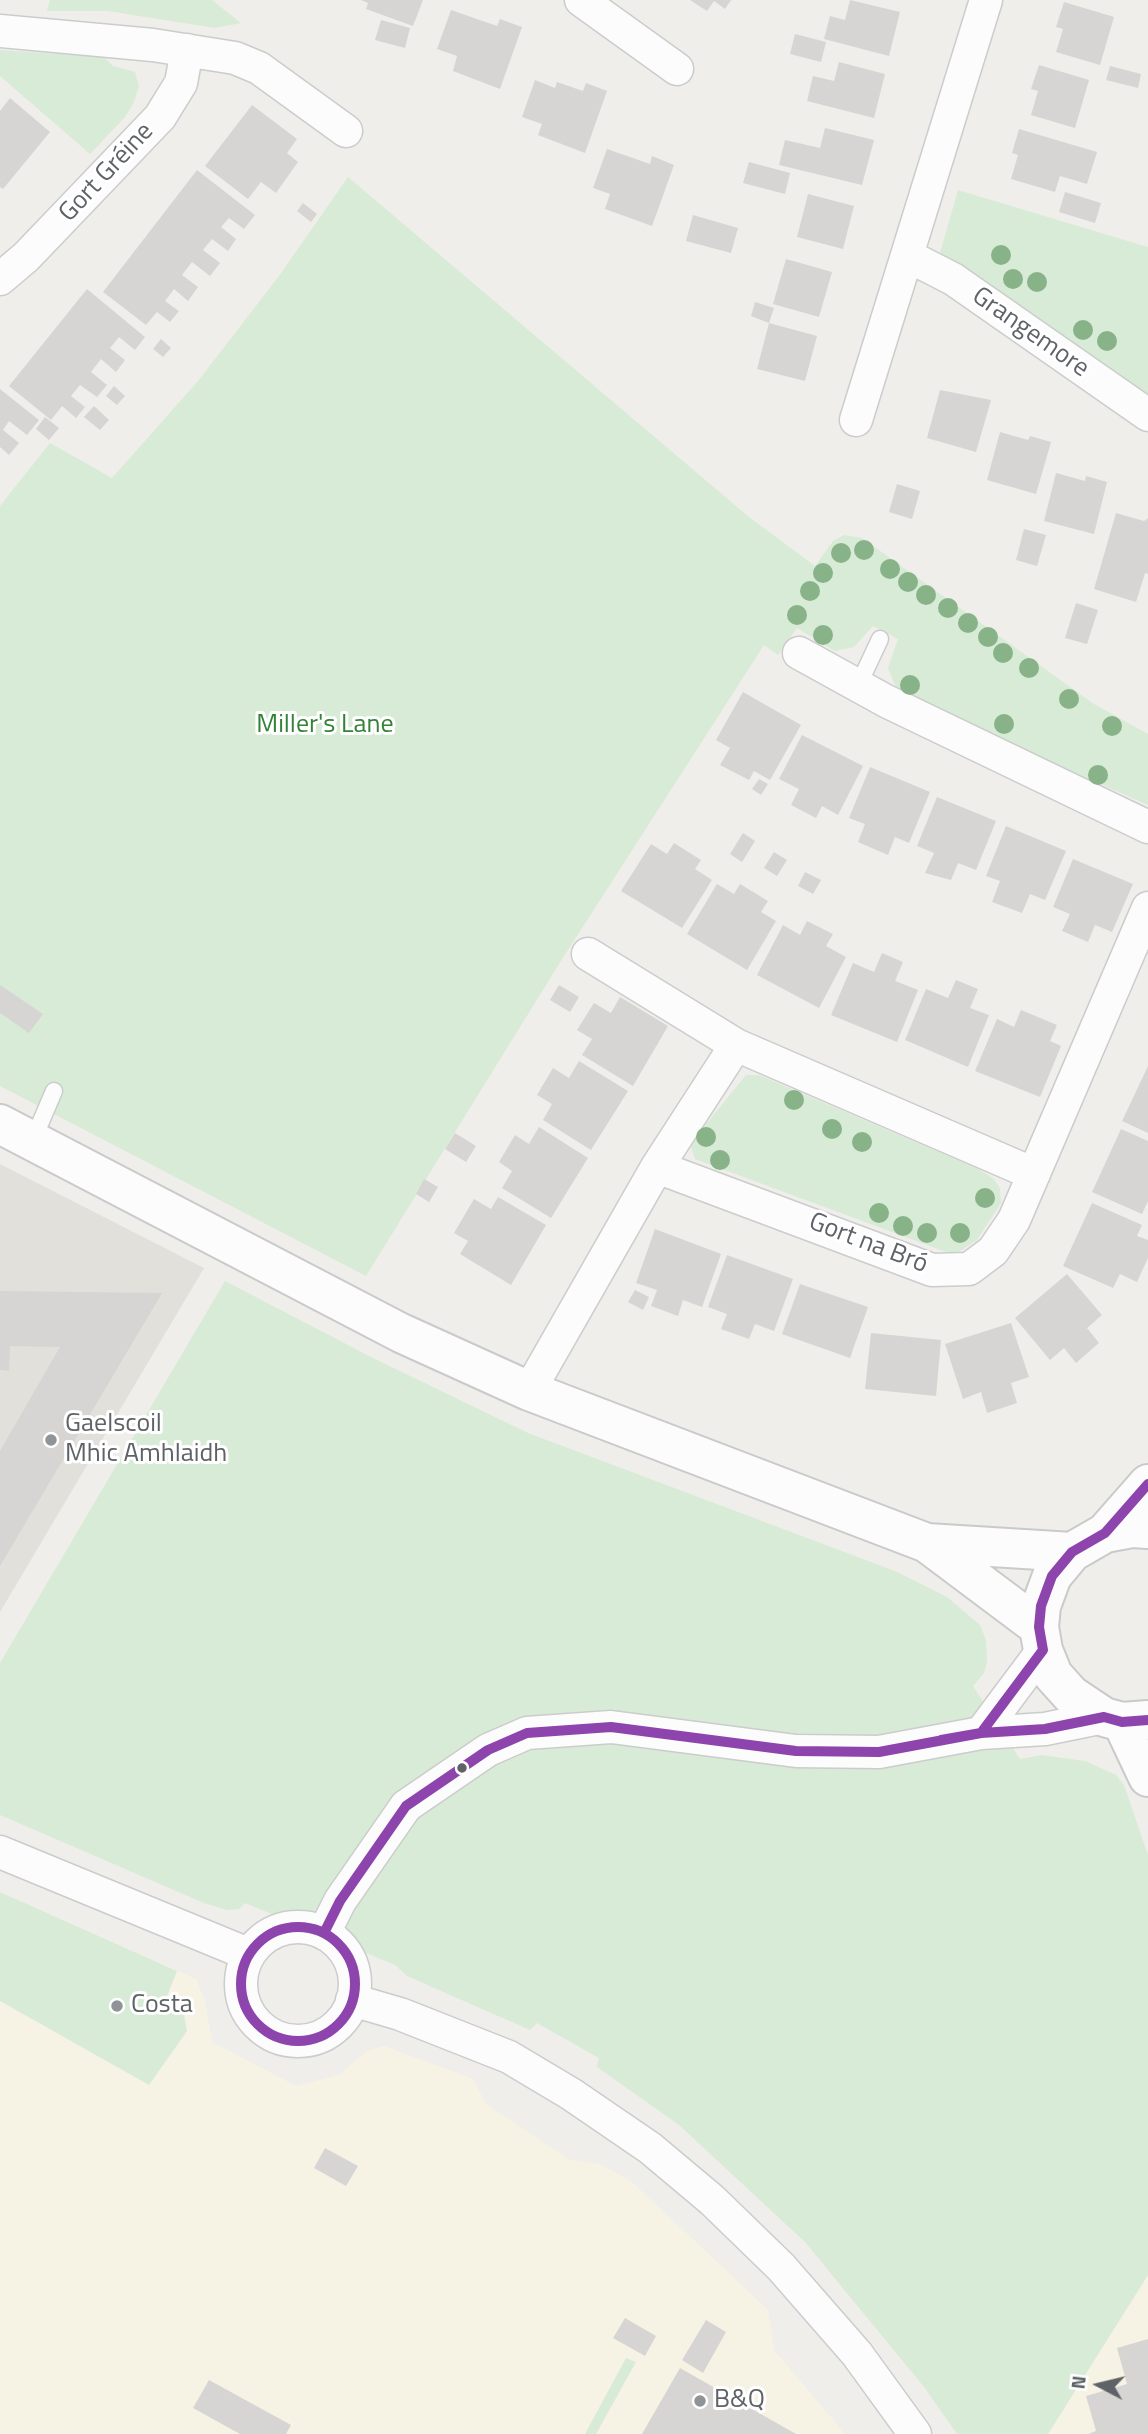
<!DOCTYPE html>
<html>
<head>
<meta charset="utf-8">
<style>
  body { margin:0 }
  #map { position:relative; width:1148px; height:2434px; overflow:hidden; background:#efeeea; font-family:"Titillium Web",sans-serif }
  canvas { display:block }
  .north { position:absolute; left:1064px; top:2350px; width:70px; height:70px; -webkit-text-stroke:5px #fff; paint-order:stroke; rotate:277deg; font-size:19px; font-weight:700; line-height:28px; text-align:center; color:#5f6368 }
  .north::after { content:''; display:block; margin:auto; width:24px; height:32px; background:#5f6368; clip-path:polygon(50% 0,100% 100%,50% 72%,0 100%) }
</style>
</head>
<body>
<div id="map">
<canvas width="1148" height="2434"></canvas>
<div class="north">N</div>
</div>
<script>
const ctx = document.querySelector('canvas').getContext('2d');
ctx.lineJoin = 'round';
function fill(path, color) { ctx.fillStyle = color; ctx.fill(path, 'evenodd'); }
const toPath = rows => new Path2D(rows.map(r => 'M' + r).join(''));
function strokePath(path, color, width, dash) { ctx.strokeStyle = color; ctx.lineWidth = width; ctx.lineCap = dash ? 'butt' : 'round'; ctx.setLineDash(dash || []); ctx.stroke(path); }
function write(font, color, halo, rows, align = 'center') {
  ctx.font = font + ' "Titillium Web",sans-serif'; ctx.lineWidth = 6; ctx.setLineDash([]); ctx.textBaseline = 'middle'; ctx.strokeStyle = halo; ctx.fillStyle = color; for (const [text, x, y, turn = 0] of rows) {
    ctx.save(); ctx.translate(x, y); ctx.rotate((+turn || 0) * Math.PI / 180); ctx.textAlign = isNaN(turn) ? turn : align; if (halo) ctx.strokeText(text, 0, 0); ctx.fillText(text, 0, 0); ctx.restore();
  }
}
fill(toPath([
  [0,1892,196,1979,205,2001,212,2042,296,2086,339,2075,367,2051,384,2046,473,2079,486,2104,570,2160,599,2164,631,2181,768,2310,774,2350,845,2434,0,2434],
  [1148,2275,1148,2434,1048,2434]
]), '#f7f3e4');
fill(toPath([
  [0,1164,204,1268,0,1612]
]), '#e2e0da');
fill(toPath([
  [50,0,212,0,241,23,215,28,108,11,47,11],
  [0,50,104,57,113,66,135,72,139,86,134,102,125,117,90,154,0,76],
  [348,177,749,517,815,566,833,541,844,535,862,538,1094,704,1148,734,1148,805,945,715,897,690,888,668,898,639,873,626,854,647,835,651,797,628,778,655,764,645,559,964,366,1276,0,1086,0,506,50,443,112,478,198,381,279,276],
  [958,190,1148,247,1148,399,940,253],
  [746,1075,759,1075,976,1168,993,1178,1000,1188,1001,1203,977,1240,954,1255,695,1159,691,1147,694,1139],
  [225,1281,373,1358,528,1433,895,1571,947,1597,980,1625,986,1640,987,1662,984,1673,973,1686,1020,1759,1042,1755,1085,1761,1116,1775,1124,1785,1148,1855,1148,2275,1048,2434,957,2434,924,2387,805,2242,679,2125,597,2067,599,2058,537,2023,530,2030,407,1976,395,1965,245,1903,239,1909,227,1910,204,1903,0,1815,0,1663],
  [0,1892,177,1971,167,1996,183,2009,187,2031,149,2085,0,2001],
  [626,2358,636,2362,596,2434,585,2434]
]), '#d8ebd6');
fill(toPath([
  [361,0,423,0,413,26,366,9,368,3],
  [690,0,731,0,725,9,714,1,707,11],
  [850,0,900,12,889,56,824,39,830,16,845,20],
  [1064,2,1114,17,1100,65,1056,52,1063,29,1056,27],
  [451,10,497,26,500,19,522,27,500,89,453,71,457,56,437,49],
  [381,20,410,28,405,48,375,40],
  [795,34,826,42,821,62,790,54],
  [839,62,885,74,874,118,807,101,813,76,834,81],
  [1039,65,1089,80,1075,128,1031,115,1038,91,1031,89],
  [1110,66,1141,74,1138,88,1106,80],
  [535,80,555,88,557,82,583,91,586,83,607,91,585,153,538,135,542,124,522,117],
  [10,98,50,132,3,189,0,187,0,111],
  [252,105,297,139,287,153,298,162,276,193,261,182,248,199,205,166],
  [825,128,874,140,862,185,779,165,785,140,820,148],
  [1019,129,1097,152,1087,184,1060,176,1055,192,1011,179,1018,155,1012,153],
  [607,149,650,164,652,156,674,165,652,226,605,209,610,194,593,188],
  [749,162,790,173,785,194,743,183],
  [197,170,255,215,244,229,229,218,221,227,236,239,228,251,212,239,203,250,220,263,210,276,192,262,182,275,198,287,188,301,174,289,165,301,179,311,170,322,157,312,146,325,103,292],
  [1065,192,1101,203,1095,223,1059,212],
  [808,194,854,206,843,249,797,237],
  [303,203,317,214,311,222,297,211],
  [693,215,738,228,731,253,686,241],
  [786,259,832,272,819,317,773,304],
  [87,289,145,337,135,350,119,337,110,348,125,360,116,372,101,359,91,372,107,385,97,397,80,385,71,396,85,407,76,418,62,406,51,420,9,386],
  [755,302,774,308,769,323,751,316],
  [769,323,817,336,805,381,757,369],
  [161,339,171,348,163,357,153,349],
  [114,386,125,396,117,405,106,396],
  [0,389,39,420,27,435,9,421,3,430,19,443,9,455,0,447],
  [940,390,991,400,976,452,927,438],
  [94,406,109,420,100,430,84,417],
  [45,417,59,428,49,440,36,429],
  [1000,432,1028,440,1030,436,1051,442,1036,494,987,480],
  [1056,473,1085,481,1086,476,1107,482,1094,534,1044,521],
  [897,484,920,491,912,519,889,512],
  [1116,513,1144,521,1148,518,1148,574,1145,573,1136,602,1094,589],
  [1024,529,1046,535,1037,566,1016,560],
  [1076,603,1098,610,1087,644,1065,638],
  [743,692,801,725,770,780,754,771,749,780,720,765,730,748,716,740],
  [802,735,863,766,838,815,822,806,816,818,791,805,799,789,779,779],
  [870,767,930,792,909,843,895,837,888,855,858,842,865,824,849,818],
  [759,779,768,784,761,795,752,789],
  [937,797,996,821,976,870,958,863,951,880,925,873,934,853,917,846],
  [1006,826,1066,851,1045,900,1030,894,1022,913,992,902,1000,881,986,876],
  [743,833,755,841,742,862,730,854],
  [674,843,701,860,695,869,712,880,682,928,621,891,651,844,667,854],
  [774,852,787,860,777,876,764,868],
  [1073,859,1133,884,1112,932,1095,925,1088,942,1062,931,1070,914,1053,907],
  [805,872,821,880,813,894,798,886],
  [717,884,734,894,740,884,768,901,761,912,776,921,747,970,687,934],
  [807,921,833,934,826,946,846,957,819,1008,757,975,783,925,800,935],
  [882,953,903,962,895,981,918,990,897,1042,831,1015,853,963,874,972],
  [956,980,978,989,970,1008,989,1015,968,1067,905,1040,926,989,948,998],
  [0,985,43,1014,29,1033,0,1013],
  [559,985,579,997,570,1012,550,1000],
  [620,997,668,1026,633,1086,582,1055,592,1039,577,1030,594,1003,611,1013],
  [1021,1010,1057,1025,1050,1041,1061,1046,1040,1097,975,1071,997,1019,1014,1027],
  [579,1061,628,1091,591,1150,543,1120,552,1104,537,1095,553,1068,569,1078],
  [1148,1066,1148,1133,1122,1121],
  [539,1127,588,1158,551,1218,502,1188,512,1171,499,1162,515,1135,529,1144],
  [1121,1129,1148,1141,1148,1201,1142,1214,1092,1192],
  [455,1133,476,1146,466,1162,445,1149],
  [424,1179,438,1187,429,1202,416,1194],
  [498,1197,546,1225,511,1285,460,1254,468,1241,454,1233,474,1199,491,1209],
  [1092,1203,1142,1225,1137,1236,1148,1240,1148,1258,1137,1282,1120,1274,1113,1288,1063,1266],
  [655,1229,721,1254,702,1307,683,1300,678,1316,651,1306,657,1290,636,1283],
  [727,1255,793,1279,774,1331,755,1324,749,1339,721,1329,727,1314,708,1307],
  [1067,1274,1102,1315,1087,1328,1099,1343,1076,1363,1064,1348,1050,1360,1015,1318],
  [800,1284,868,1307,850,1358,782,1334],
  [635,1290,649,1297,643,1310,628,1302],
  [0,1291,162,1293,0,1566,0,1451,60,1347,10,1346,9,1371,0,1370],
  [1011,1323,1029,1377,1011,1383,1017,1403,987,1413,981,1392,963,1399,945,1344],
  [871,1333,941,1340,936,1396,865,1389],
  [325,2148,358,2166,346,2186,314,2168],
  [625,2318,656,2336,645,2356,613,2338],
  [706,2320,726,2332,703,2373,682,2360],
  [1148,2339,1148,2434,1088,2434,1096,2431,1086,2396,1127,2384,1117,2348],
  [680,2368,796,2434,642,2434],
  [209,2380,291,2425,286,2434,240,2434,193,2408]
]), '#d6d5d3');
const lane = toPath([
  [858,686,880,639],
  [33,1140,54,1091]
]);
const street = toPath([
  [581,0,677,69],
  [0,31,153,45,235,58,259,68,346,131],
  [908,256,953,279,1148,415],
  [0,279,26,257,160,117,181,83,187,50],
  [856,420,986,0],
  [799,653,886,701,1148,827],
  [588,954,736,1045,1034,1174],
  [657,1167,932,1270,969,1269,993,1251,1014,1220,1148,908],
  [529,1391,657,1167,736,1045],
  [981,1733,1043,1650],
  [0,1852,248,1954],
  '241 1984a57 57 0 1 1 114 0a57 57 0 1 1-114 0Z',
  [324,1933,340,1901,406,1806,488,1750,527,1733,611,1727,796,1751,879,1752,981,1733,1045,1729,1104,1717],
  [352,2000,400,2014,509,2057,571,2094,650,2148,712,2200,781,2267,857,2354,915,2434]
]);
const secondary = toPath([
  [0,1124,401,1333,529,1391,927,1543,1072,1552],
  [1148,1529,1132,1528,1105,1533,1072,1552,1052,1576,1041,1606,1039,1627,1043,1650,1053,1675,1071,1695,1104,1717,1122,1722,1148,1720],
  [1105,1533,1148,1484],
  [927,1543,1039,1627],
  [1122,1722,1148,1777]
]);
strokePath(lane, '#cbcccc', 19);
strokePath(street, '#cbcccc', 35);
strokePath(secondary, '#cacacb', 42);
strokePath(lane, '#fdfcfc', 16);
strokePath(street, '#fdfcfc', 32);
strokePath(secondary, '#fdfcfc', 38);
strokePath(toPath([
  [941,1740,981,1733,1045,1729,1104,1717,1122,1722,1148,1720],
  '241 1984a57 57 0 1 1 114 0a57 57 0 1 1-114 0Z',
  [324,1933,340,1901,406,1806,488,1750,527,1733,611,1727,796,1751,879,1752,981,1733,1043,1650,1039,1627,1041,1606,1052,1576,1072,1552,1105,1533,1148,1484]
]), '#8e44ad', 10);
ctx.fillStyle = '#88b388';
for (const [x, y] of [
  [1001,255],
  [1013,279],
  [1037,282],
  [1083,330],
  [1107,341],
  [864,550],
  [841,553],
  [890,569],
  [823,573],
  [908,582],
  [810,591],
  [926,595],
  [948,608],
  [797,615],
  [968,623],
  [823,635],
  [988,637],
  [1003,653],
  [1029,668],
  [910,685],
  [1069,699],
  [1004,724],
  [1112,726],
  [1098,775],
  [794,1100],
  [832,1129],
  [706,1137],
  [862,1142],
  [720,1160],
  [985,1198],
  [879,1213],
  [903,1226],
  [927,1233],
  [960,1233]
]) { ctx.beginPath(); ctx.arc(x, y, 10, 0, 2 * Math.PI); ctx.fill(); }
for (const [x, y, r, color] of [
  [51,1440,7,"#919496"],
  [462,1768,6,"#5f6368"],
  [117,2006,7,"#919496"],
  [700,2401,7,"#919496"]
]) { const dot = new Path2D(); dot.arc(x, y, r, 0, 2 * Math.PI); ctx.fillStyle = color; ctx.fill(dot); strokePath(dot, '#fff', 2.5); }
write('26px', '#5f6368', '#fff', [
  ["Gort Gréine",107,173,-47],
  ["Grangemore",1030,333,35],
  ["Gort na Bró",868,1244,21]
]);
write('26px', '#348238', '#fff', [
  ["Miller's Lane",325,726]
]);
write('26px', '#5f6368', '#fff', [
  ["Gaelscoil",65,1425],
  ["Mhic Amhlaidh",65,1455],
  ["Costa",131,2006],
  ["B&Q",714,2401]
], 'left');
</script>
</body>
</html>
